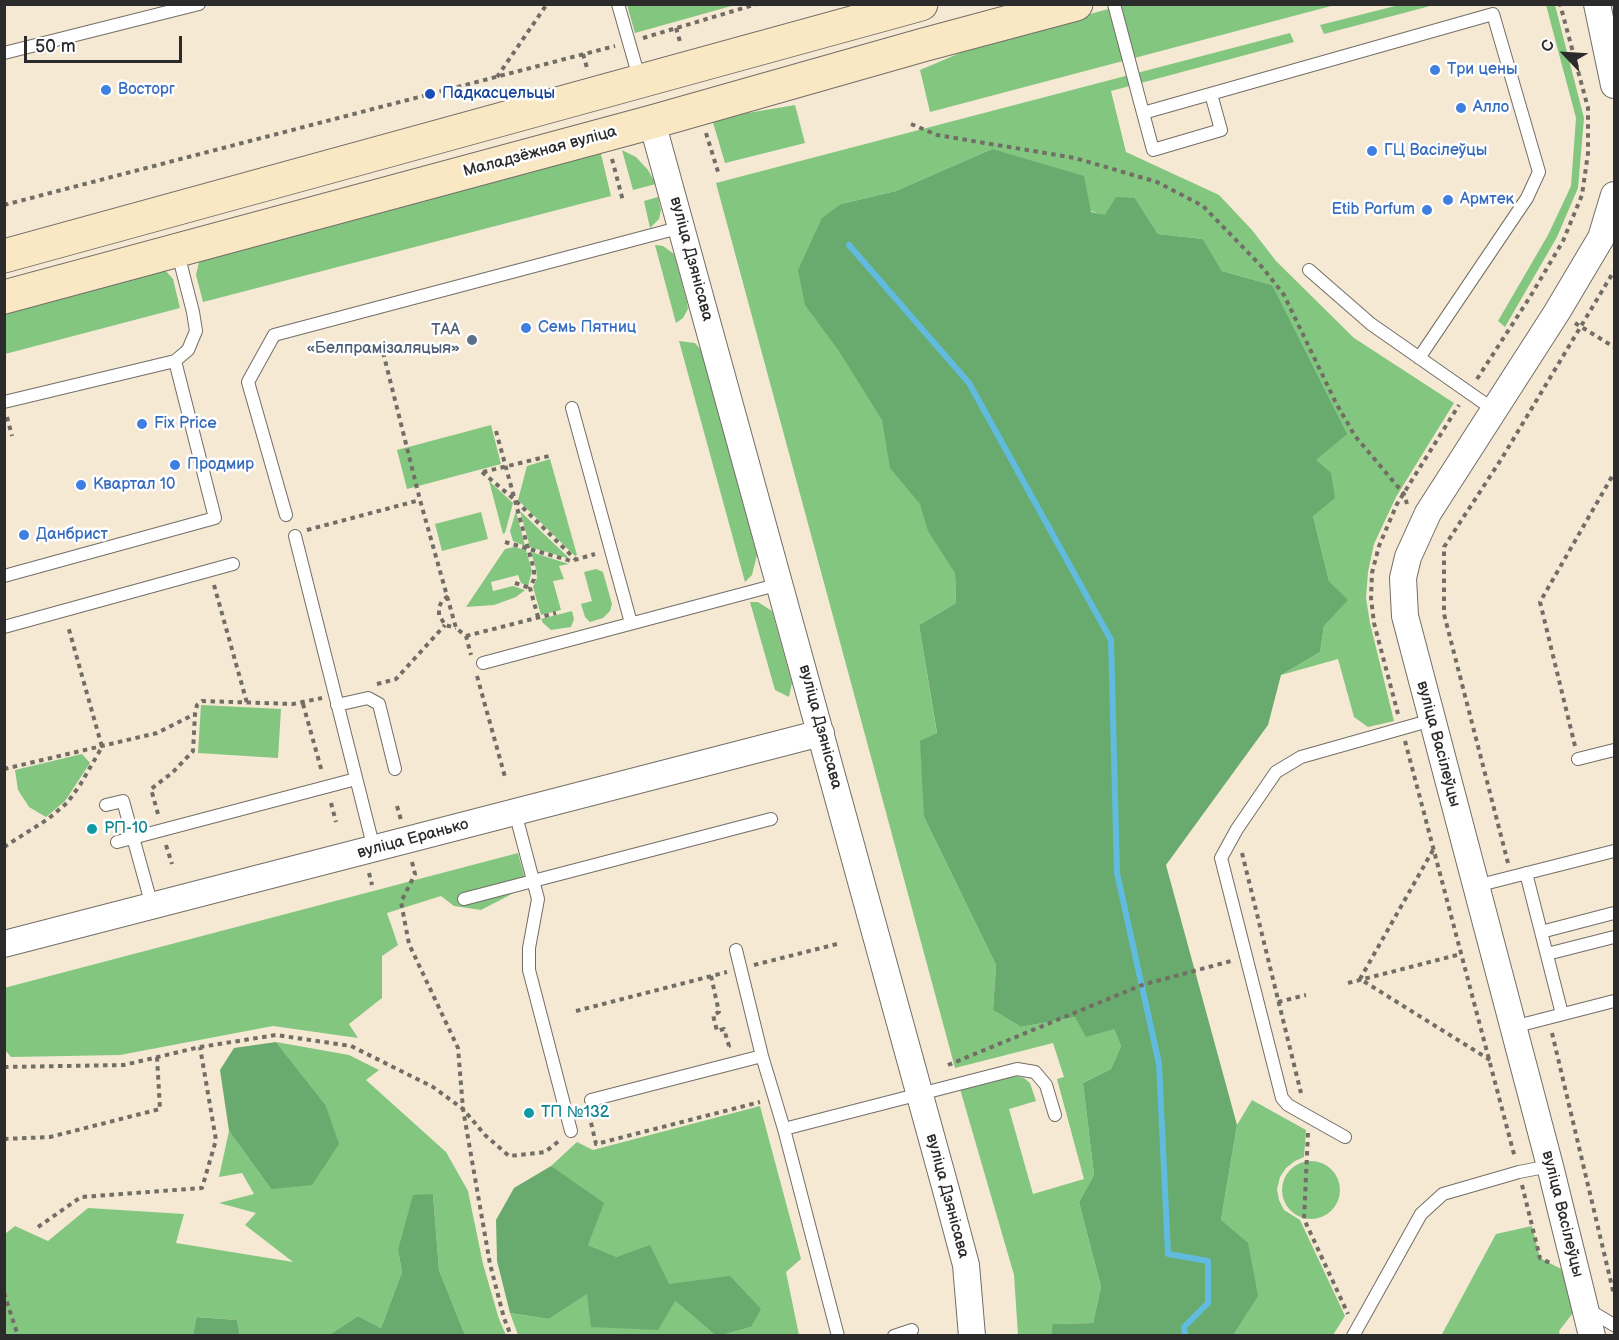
<!DOCTYPE html>
<html>
<head>
<meta charset="utf-8">
<style>
  body { margin:0 }
  #map { position:relative; width:1619px; height:1340px; overflow:hidden; background:#f6e9d4; font-family:"Balsamiq Sans",sans-serif }
  canvas { display:block }
  .frame { position:absolute; inset:0; border:6px solid #2b2b2b; pointer-events:none }
  .north { position:absolute; left:1535px; top:24px; width:60px; height:60px; -webkit-text-stroke:4px #fff; paint-order:stroke; rotate:295deg; font-size:16px; font-weight:700; line-height:24px; text-align:center; color:#2b2b2b }
  .north::after { content:''; display:block; margin:auto; width:21px; height:27px; background:#2b2b2b; clip-path:polygon(50% 0,100% 100%,50% 72%,0 100%) }
  .scale { position:absolute; left:24px; top:36px; width:158px; height:27px; box-sizing:border-box; border:3px solid #2b2b2b; border-top:0; padding-left:8px; font-size:18px; line-height:21px; white-space:nowrap; color:#2b2b2b; -webkit-text-stroke:4px #fff; paint-order:stroke }
</style>
</head>
<body>
<div id="map">
<canvas width="1619" height="1340"></canvas>
<div class="frame"></div>
<div class="north">С</div>
<div class="scale">50 m</div>
</div>
<script>
const ctx = document.querySelector('canvas').getContext('2d');
ctx.lineJoin = 'round';
function fill(path, color) { ctx.fillStyle = color; ctx.fill(path, 'evenodd'); }
const toPath = rows => new Path2D(rows.map(r => 'M' + r).join(''));
function strokePath(path, color, width, dash) { ctx.strokeStyle = color; ctx.lineWidth = width; ctx.lineCap = dash ? 'butt' : 'round'; ctx.setLineDash(dash || []); ctx.stroke(path); }
function write(font, color, halo, rows, align = 'center') {
  ctx.font = font + ' "Balsamiq Sans",sans-serif'; ctx.lineWidth = 5; ctx.setLineDash([]); ctx.textBaseline = 'middle'; ctx.strokeStyle = halo; ctx.fillStyle = color; for (const [text, x, y, turn = 0] of rows) {
    ctx.save(); ctx.translate(x, y); ctx.rotate((+turn || 0) * Math.PI / 180); ctx.textAlign = isNaN(turn) ? turn : align; if (halo) ctx.strokeText(text, 0, 0); ctx.fillText(text, 0, 0); ctx.restore();
  }
}
fill(toPath([
  [627,5,627,4,735,5,635,33],
  [1123,5,1335,5,930,112,920,70,981,44],
  [1399,5,1434,5,1324,34,1320,25],
  [1546,5,1555,5,1584,118,1578,188,1557,237,1505,327,1498,321,1548,235,1571,186,1576,118],
  [1290,33,1294,42,1111,91,1126,152,1219,195,1252,230,1276,261,1354,338,1454,403,1396,497,1374,544,1368,572,1366,598,1370,623,1394,721,1368,727,1354,717,1338,659,1281,675,1320,652,1324,626,1347,600,1329,581,1313,516,1315,461,1272,285,1222,271,1203,239,1158,234,1135,198,1105,216,1091,211,992,149,896,191,841,204,872,349,955,573,956,603,919,625,937,734,924,817,996,965,993,1010,1021,1027,1075,1017,1114,1029,1121,1046,1111,1069,1083,1083,1094,1175,1079,1202,1101,1287,1093,1323,1054,1324,1051,1335,1018,1335,1014,1275,960,1089,1016,1076,1024,1078,1030,1083,1036,1101,1009,1109,1033,1194,1084,1179,1057,1079,1064,1077,1053,1043,955,1068,716,183],
  [795,105,805,143,725,163,712,119],
  [600,150,611,196,203,302,196,275,199,262,207,252],
  [622,150,636,157,648,170,656,184,633,190],
  [658,197,661,210,659,219,650,228,644,201],
  [655,245,663,246,674,254,687,302,688,309,683,318,676,323],
  [165,270,173,279,180,308,5,354,5,305],
  [679,341,695,343,701,350,757,555,752,575,745,582],
  [491,425,501,464,407,489,397,450],
  [550,459,577,555,575,556,518,500,527,466],
  [489,481,513,503,505,533,503,534],
  [516,511,525,546,513,541,510,531],
  [520,511,568,557,567,558,530,547],
  [481,512,488,539,442,551,435,524],
  [514,547,526,550,532,571,528,586,521,583,518,575,491,582,493,591,513,586,525,590,516,597,494,605,466,607,505,549],
  [531,552,569,564,559,566,564,579,553,581,561,610,541,615,533,587,537,578,536,569],
  [596,569,603,572,612,604,610,611,603,618,590,622,585,617,581,604,592,601,584,572],
  [750,602,758,602,772,611,792,683,789,697,775,690],
  [572,611,574,619,571,627,551,630,543,623,541,619],
  [201,705,281,709,278,758,198,753],
  [82,754,90,763,65,801,46,817,29,807,18,790,15,770],
  [518,853,527,886,481,910,454,906,441,896,387,913,398,945,382,956,382,998,349,1024,358,1038,273,1026,120,1055,11,1057,5,1050,4,988],
  [276,1042,349,1055,379,1070,366,1080,446,1152,468,1191,483,1264,499,1319,506,1335,465,1335,439,1270,433,1194,398,1250,402,1272,381,1328,358,1316,329,1335,240,1335,237,1320,198,1317,193,1335,5,1336,5,1234,15,1226,48,1241,88,1208,184,1214,176,1243,293,1262,245,1225,256,1213,219,1203,254,1194,242,1173,219,1177,229,1131,271,1189,325,1104],
  [1252,1100,1306,1130,1304,1157,1295,1161,1286,1168,1280,1177,1277,1189,1279,1200,1284,1210,1300,1220,1345,1316,1333,1335,1233,1335,1221,1220,1237,1125],
  [760,1106,801,1259,786,1272,799,1335,722,1335,751,1327,617,1257,588,1245,551,1166,577,1142,593,1150],
  '1282 1190a29 29 0 1 1 58 0a29 29 0 1 1-58 0Z',
  [1532,1226,1540,1258,1567,1272,1576,1309,1559,1331,1560,1335,1441,1336,1496,1234],
  [588,1293,675,1301,715,1335,518,1335,510,1313,549,1319]
]), '#82c680');
fill(toPath([
  [992,149,1084,176,1091,212,1105,215,1116,197,1135,198,1158,234,1203,239,1222,271,1272,285,1347,434,1316,460,1331,473,1335,498,1313,516,1329,581,1348,600,1324,626,1320,652,1281,675,1268,725,1166,865,1237,1125,1221,1220,1248,1243,1258,1296,1233,1335,1051,1335,1053,1324,1093,1323,1101,1287,1079,1202,1094,1175,1083,1083,1111,1069,1121,1046,1114,1029,1086,1037,1075,1017,1021,1027,993,1010,996,965,924,817,920,741,937,733,919,625,956,603,955,573,928,531,920,504,890,468,882,420,839,351,805,305,798,270,822,218,841,204,896,191],
  [276,1042,325,1104,339,1144,312,1185,271,1189,229,1131,220,1070,234,1048],
  [551,1166,604,1203,588,1245,617,1257,650,1245,669,1284,730,1276,761,1309,751,1327,722,1335,715,1335,675,1301,658,1330,591,1327,587,1294,549,1319,510,1313,497,1261,496,1220,514,1188],
  [433,1194,439,1270,465,1335,329,1335,358,1316,381,1328,402,1272,398,1250,413,1195],
  [197,1317,237,1320,240,1335,193,1335]
]), '#69ab6e');
strokePath(toPath([
  [849,245,969,383,1111,640,1117,873,1159,1064,1168,1254,1208,1261,1208,1303,1184,1327,1185,1336]
]), '#60bbde', 6);
const service = toPath([
  [618,4,640,81],
  [1114,4,1143,113,1493,14,1539,172,1527,198,1419,358],
  [4,53,199,4],
  [1143,113,1153,150,1221,130,1211,94],
  [1309,270,1371,324,1494,410],
  [4,402,175,361,188,350,196,331,193,312,177,250],
  [572,408,631,623],
  [286,515,248,382,274,335,682,227],
  [295,536,374,849],
  [4,576,215,518,175,361],
  [4,627,233,564],
  [483,663,780,584],
  [337,705,368,698,379,704,395,769],
  [1578,759,1614,750],
  [106,805,123,801,152,906],
  [515,812,538,899,529,948,529,970,571,1131],
  [117,842,356,779],
  [1526,873,1562,1014],
  [1476,886,1614,851],
  [464,899,771,819],
  [1541,932,1614,913],
  [736,950,762,1056,784,1129,838,1336],
  [1547,954,1614,937],
  [1513,1027,1614,1001],
  [591,1100,762,1056],
  [784,1129,1017,1069,1035,1072,1046,1085,1055,1115],
  [1345,1137,1288,1105,1282,1098,1221,858,1237,829,1276,772,1301,757,1432,720],
  [1587,1309,1614,1325],
  [894,1336,912,1330],
  [1353,1336,1421,1214,1443,1194,1519,1172,1550,1166]
]);
const minor = toPath([
  [1597,4,1614,85],
  [652,122,946,1190,966,1265,972,1336],
  [4,944,821,733],
  [1592,1336,1550,1166,1405,616,1403,578,1408,557,1428,513,1557,312,1601,238,1614,195]
]);
const secondary = toPath([
  [4,256,921,4],
  [4,297,652,122,923,45,1076,4]
]);
strokePath(service, '#726e66', 14);
strokePath(minor, '#726e66', 28);
strokePath(secondary, '#726e66', 35);
strokePath(toPath([
  [676,28,681,45],
  [643,38,757,4],
  [583,54,587,68],
  [497,77,547,4],
  [911,124,937,135,1075,158,1157,182,1203,206,1263,268,1284,295,1336,403,1355,436,1404,494,1407,504],
  [706,133,719,175],
  [612,159,623,201],
  [4,205,615,46],
  [1575,323,1614,347],
  [381,344,420,500,456,628,466,636,471,655],
  [1477,379,1530,297,1563,241,1582,195,1588,153,1588,108,1560,4],
  [7,417,12,436],
  [496,431,534,570,534,579,530,588,538,617],
  [482,472,515,500,575,559],
  [483,472,549,456],
  [307,530,420,500],
  [505,542,571,561,595,554],
  [515,583,530,588],
  [214,585,247,703],
  [448,596,442,601,439,607,439,615,445,625,456,628],
  [466,636,556,613],
  [477,676,505,777],
  [377,684,396,679,445,625],
  [303,704,322,772],
  [1398,714,1374,623,1371,598,1372,573,1379,546,1397,504,1459,405],
  [1405,741,1515,1158],
  [1575,746,1540,602,1614,473],
  [4,769,157,733,195,714],
  [331,803,336,822],
  [397,806,401,820],
  [158,814,151,789,172,773,193,751,195,714,197,705,202,701,293,704,322,698],
  [166,845,172,864],
  [4,847,48,819,67,803,80,785,102,747,68,626],
  [1433,850,1360,979,1490,1060],
  [1242,853,1301,1093],
  [412,862,415,874,401,902,409,944,458,1048,463,1109,490,1264,504,1318,511,1336],
  [1508,863,1444,614,1444,547,1502,458,1614,271],
  [369,873,372,885],
  [754,965,841,943],
  [711,976,719,1012,713,1015,717,1031,724,1029,729,1046,727,1047],
  [1348,983,1461,954],
  [1278,1002,1306,995],
  [576,1011,727,972],
  [1552,1033,1614,1295],
  [948,1065,1142,985,1231,961],
  [4,1067,124,1065,200,1047,276,1035,351,1046,433,1087,463,1109,485,1135,509,1156,545,1152,559,1141],
  [589,1114,596,1144,760,1102],
  [1308,1133,1304,1219,1348,1314],
  [4,1139,50,1137,160,1109,157,1057],
  [1522,1185,1540,1258,1552,1264],
  [38,1227,81,1197,202,1188,216,1140,200,1047],
  [4,1293,18,1336]
]), '#726e66', 4, [4.5, 4.5]);
strokePath(service, '#fff', 12);
strokePath(minor, '#fff', 26);
strokePath(secondary, '#fae7c3', 33);
for (const [x, y, r, color] of [
  [1435,70,6,"#3f7fe0"],
  [106,90,6,"#3f7fe0"],
  [430,94,6,"#1a4fb4"],
  [1461,108,6,"#3f7fe0"],
  [1372,151,6,"#3f7fe0"],
  [1448,200,6,"#3f7fe0"],
  [1427,210,6,"#3f7fe0"],
  [526,328,6,"#3f7fe0"],
  [472,340,6,"#5c6f8a"],
  [142,424,6,"#3f7fe0"],
  [175,465,6,"#3f7fe0"],
  [81,485,6,"#3f7fe0"],
  [24,535,6,"#3f7fe0"],
  [92,829,6,"#0f9aa8"],
  [529,1113,6,"#0f9aa8"]
]) { const dot = new Path2D(); dot.arc(x, y, r, 0, 2 * Math.PI); ctx.fillStyle = color; ctx.fill(dot); strokePath(dot, '#fff', 2); }
write('16px', '#366cbe', '#fff', [
  ["Три цены",1447,70],
  ["Восторг",118,90],
  ["Алло",1473,108],
  ["ГЦ Васілеўцы",1384,151],
  ["Армтек",1460,200],
  ["Etib Parfum",1415,210,"right"],
  ["Семь Пятниц",538,328],
  ["Fix Price",154,424],
  ["Продмир",187,465],
  ["Квартал 10",93,485],
  ["Данбрист",36,535]
], 'left');
write('16px', '#164399', '#fff', [
  ["Падкасцельцы",442,94]
], 'left');
write('16px', '#2b2b2b', '#fff', [
  ["Маладзёжная вуліца",540,152,-15],
  ["вуліца Дзянісава",691,259,75],
  ["вуліца Дзянісава",820,727,75],
  ["вуліца Васілеўцы",1438,744,75],
  ["вуліца Еранько",413,839,-15],
  ["вуліца Дзянісава",947,1196,75],
  ["вуліца Васілеўцы",1562,1214,76]
]);
write('16px', '#4e5e75', '#fff', [
  ["ТАА",460,331],
  ["«Белпрамізаляцыя»",460,349]
], 'right');
write('16px', '#0d838f', '#fff', [
  ["РП-10",104,829],
  ["ТП №132",541,1113]
], 'left');
</script>
</body>
</html>
